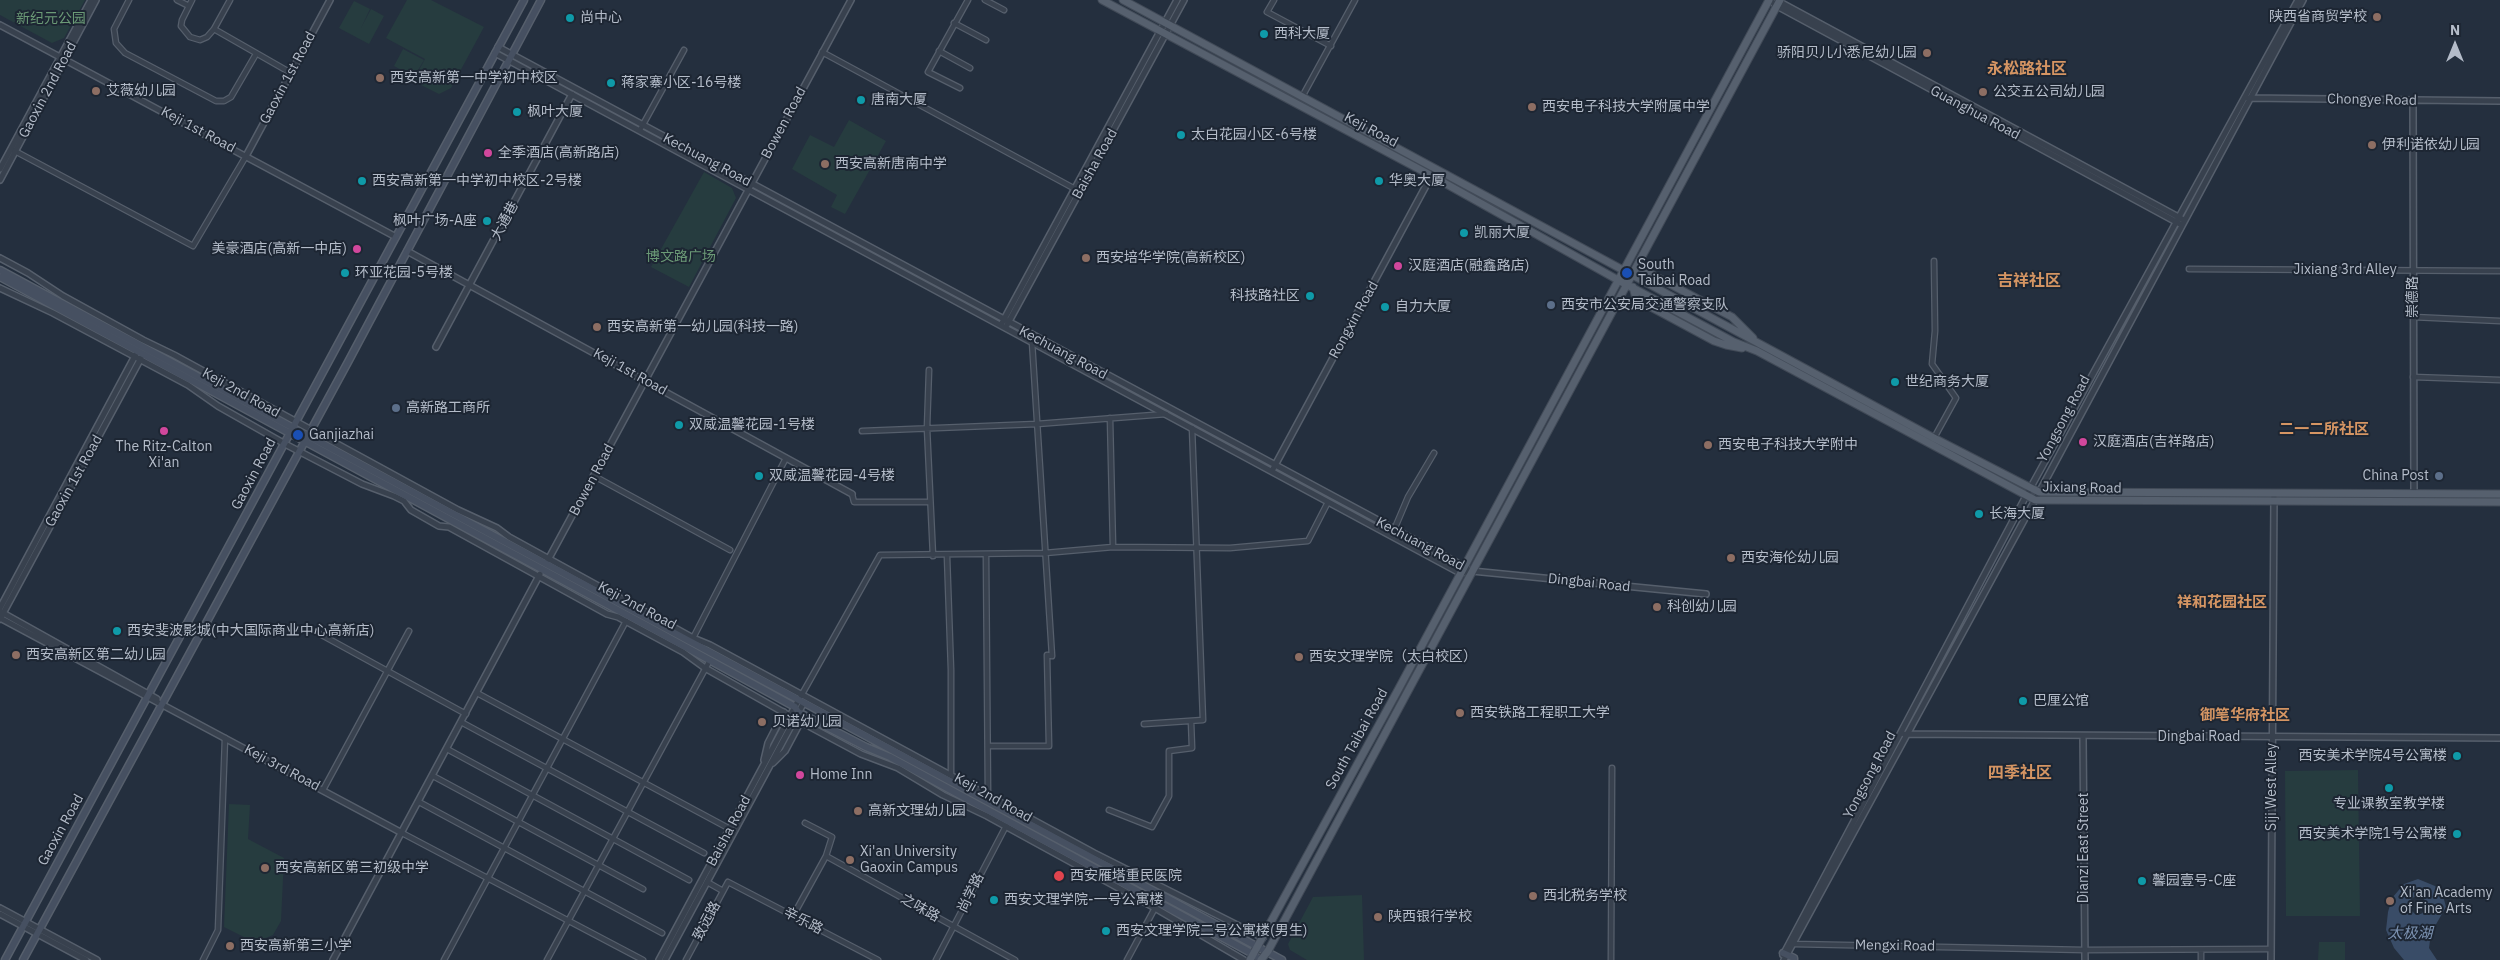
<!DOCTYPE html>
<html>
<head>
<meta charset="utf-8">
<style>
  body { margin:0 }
  #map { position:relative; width:2500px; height:960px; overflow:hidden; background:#242f3e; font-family:"IBM Plex Sans",sans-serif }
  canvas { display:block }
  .north { position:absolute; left:2430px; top:20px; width:50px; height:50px; -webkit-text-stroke:4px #1d2633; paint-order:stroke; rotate:0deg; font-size:14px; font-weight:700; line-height:20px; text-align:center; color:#b4bcc9 }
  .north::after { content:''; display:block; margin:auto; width:18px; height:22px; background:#b4bcc9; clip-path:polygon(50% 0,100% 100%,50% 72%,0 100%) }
</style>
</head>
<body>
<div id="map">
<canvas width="2500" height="960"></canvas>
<div class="north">N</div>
</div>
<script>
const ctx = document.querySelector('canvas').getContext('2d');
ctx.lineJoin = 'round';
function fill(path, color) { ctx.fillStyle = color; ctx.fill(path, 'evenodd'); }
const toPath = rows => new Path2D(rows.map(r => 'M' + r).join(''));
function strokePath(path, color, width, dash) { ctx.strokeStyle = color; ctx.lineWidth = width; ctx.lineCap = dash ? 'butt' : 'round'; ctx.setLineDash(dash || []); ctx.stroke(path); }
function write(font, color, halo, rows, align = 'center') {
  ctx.font = font + ' "IBM Plex Sans","Noto Sans SC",sans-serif'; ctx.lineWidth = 4; ctx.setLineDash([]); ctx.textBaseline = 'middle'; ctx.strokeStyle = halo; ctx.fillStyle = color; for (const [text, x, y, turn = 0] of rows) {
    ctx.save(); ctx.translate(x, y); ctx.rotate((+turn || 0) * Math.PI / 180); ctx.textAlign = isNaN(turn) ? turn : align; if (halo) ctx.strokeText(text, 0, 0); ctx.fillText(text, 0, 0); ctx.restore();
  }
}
fill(toPath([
  [0,0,85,0,64,38,52,43,0,15],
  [407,0,431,0,484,27,451,88,439,94,413,81,425,59,386,38],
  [354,1,370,9,361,28,371,9,384,16,369,44,339,28],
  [403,49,424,60,414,77,394,66],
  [849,120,886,141,845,214,831,207,837,195,792,169,810,135,834,147],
  [704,172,732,188,736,198,689,287,651,267],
  [2358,770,2360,916,2286,916,2285,771],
  [229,804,250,805,248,839,284,858,281,921,273,935,261,940,250,940,224,927],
  [1362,895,1364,960,1307,960,1290,950,1288,944,1313,897],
  [2319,942,2345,942,2345,960,2318,960]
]), '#263c3f');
fill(toPath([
  [2418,879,2435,886,2442,892,2446,907,2431,933,2429,948,2437,960,2404,960,2394,948,2386,930,2388,912,2392,898,2404,884],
  [2420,896,2425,900,2427,908,2421,914,2415,914,2409,908,2409,901,2414,897]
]), '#394c67');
const minor = toPath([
  [129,0,114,29,116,43,125,53,216,101,224,101,231,97,256,54],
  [177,0,189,6],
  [192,0,182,20,181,26,190,37,200,40,207,37,214,29,230,0],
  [985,0,1004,10],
  [1274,0,1267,12,1331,46],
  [954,23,986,40],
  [214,29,291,73],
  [939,51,970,68],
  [822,52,1077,190],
  [960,88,928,72,968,0],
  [1302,97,1355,0],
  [640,130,684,50],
  [13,150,193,246,246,156],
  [2189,269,2500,271],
  [2413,317,2500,321],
  [929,370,927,428,933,556],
  [2413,377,2500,380],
  [1110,418,1113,547],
  [862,431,1037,424,1166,414],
  [1934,438,1956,398,1932,364,1935,331,1934,261],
  [594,476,730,550],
  [852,494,854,502,930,502],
  [1394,530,1408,497,1434,453],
  [986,555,988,796],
  [947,556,951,670,951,775],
  [318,633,466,714],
  [693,638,786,458],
  [477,693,730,829],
  [801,696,880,555,1045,553,1113,547,1230,548,1308,541,1328,502],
  [461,722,704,853],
  [1144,724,1203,720,1192,428],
  [989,746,1049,746,1047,655,1052,656,1032,342],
  [447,749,689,880],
  [433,776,643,889],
  [323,790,409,631],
  [419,802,662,933],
  [1109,810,1152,827,1169,796,1169,751,1192,748,1191,721],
  [402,833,643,960],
  [826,856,1015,960],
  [707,882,723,891],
  [793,916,826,856,832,837,805,823],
  [1790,942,1794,944,2085,950,2271,949],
  [2201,950,2201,960],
  [203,960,218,930,225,738],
  [444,960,626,621],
  [547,960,710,660],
  [686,960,728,882,878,960],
  [936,960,1006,826],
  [1127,960,1156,906],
  [1611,960,1612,768]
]);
const tertiary = toPath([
  [1770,0,1777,6,2180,224],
  [1778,1,2182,219],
  [0,25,396,237],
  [498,47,1467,568],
  [495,53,1460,573,1472,571,1706,594],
  [2248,98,2500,101],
  [2413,101,2414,494],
  [246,156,330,0],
  [0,169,91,0],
  [0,180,96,0],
  [407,251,852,494],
  [0,258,28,273,63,296,143,340,174,355,458,510,497,528,509,537,693,638,710,645,1094,853,1263,938],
  [0,288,53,313,188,385,218,406,285,444,362,484,394,496,404,501,411,510,439,526,449,527,607,614,618,617,683,652,705,668,790,716,861,754,898,768,943,795,987,816,1155,908,1244,960],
  [1002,323,1177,0],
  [1007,325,1184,0],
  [436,347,572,94],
  [1273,469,1435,169],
  [548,560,851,0],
  [0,608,136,354],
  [1,612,157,699],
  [0,618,402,833],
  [0,619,141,358],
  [1904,734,2500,738],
  [2083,737,2085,960],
  [764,760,768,743,784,712],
  [773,763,785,751,801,721],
  [0,908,97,960],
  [0,914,86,960],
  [1783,955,2026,496,2298,0],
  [333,960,540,574],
  [659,960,798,701],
  [665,960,803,704],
  [1784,960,2035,500,2303,0],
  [2271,960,2274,494]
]);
const secondary = toPath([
  [0,270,1282,960],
  [0,277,651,628,795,707,798,712,866,747,890,757,1253,954,1260,960],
  [1783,953,1794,958,1794,960],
  [5,960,524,0],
  [23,960,348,362,541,0]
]);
const primary = toPath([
  [1102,0,1432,176,1618,280,1734,342,1757,351,2035,500,2500,502],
  [1123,0,1934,438,2039,492,2500,494],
  [1636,276,1649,273,1732,317,1753,338],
  [1633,287,1636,299,1714,341,1726,345,1742,348],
  [1250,960,1398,690,1769,0],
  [1261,960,1268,951,1780,0]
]);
strokePath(minor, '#565f6c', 7);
strokePath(tertiary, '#565f6c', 8);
strokePath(secondary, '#565f6c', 9);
strokePath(primary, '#414a57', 9);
strokePath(minor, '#38414e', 4.5);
strokePath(tertiary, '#38414e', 5);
strokePath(secondary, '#465061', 6);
strokePath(primary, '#56606e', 7);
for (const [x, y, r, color] of [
  [2377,17,5,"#8d6e63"],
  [570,18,5,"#0f9aa8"],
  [1264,34,5,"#0f9aa8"],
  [1927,53,5,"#8d6e63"],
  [380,78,5,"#8d6e63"],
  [611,83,5,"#0f9aa8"],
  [96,91,5,"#8d6e63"],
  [1983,92,5,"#8d6e63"],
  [861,100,5,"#0f9aa8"],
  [1532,107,5,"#8d6e63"],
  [517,112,5,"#0f9aa8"],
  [1181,135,5,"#0f9aa8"],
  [2372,145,5,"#8d6e63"],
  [488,153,5,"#d1479c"],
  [825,164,5,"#8d6e63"],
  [362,181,5,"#0f9aa8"],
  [1379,181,5,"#0f9aa8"],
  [487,221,5,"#0f9aa8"],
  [1464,233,5,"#0f9aa8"],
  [357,249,5,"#d1479c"],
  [1086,258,5,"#8d6e63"],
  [1398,266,5,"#d1479c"],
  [345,273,5,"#0f9aa8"],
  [1627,273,6,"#1a4fb4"],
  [1310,296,5,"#0f9aa8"],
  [1551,305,5,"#5c6f8a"],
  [1385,307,5,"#0f9aa8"],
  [597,327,5,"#8d6e63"],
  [1895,382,5,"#0f9aa8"],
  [396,408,5,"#5c6f8a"],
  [679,425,5,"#0f9aa8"],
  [164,431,5,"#d1479c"],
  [298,435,6,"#1a4fb4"],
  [2083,442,5,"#d1479c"],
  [1708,445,5,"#8d6e63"],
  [759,476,5,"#0f9aa8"],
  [2439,476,5,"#5c6f8a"],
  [1979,514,5,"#0f9aa8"],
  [1731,558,5,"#8d6e63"],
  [1657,607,5,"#8d6e63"],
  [117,631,5,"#0f9aa8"],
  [16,655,5,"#8d6e63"],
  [1299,657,5,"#8d6e63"],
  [2023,701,5,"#0f9aa8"],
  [1460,713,5,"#8d6e63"],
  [762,722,5,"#8d6e63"],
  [2457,756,5,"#0f9aa8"],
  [800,775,5,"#d1479c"],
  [2389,788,5,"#0f9aa8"],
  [858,811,5,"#8d6e63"],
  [2457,834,5,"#0f9aa8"],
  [850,860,5,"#8d6e63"],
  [265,868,5,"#8d6e63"],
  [1059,876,6,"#e0444e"],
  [2142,881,5,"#0f9aa8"],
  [1533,896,5,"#8d6e63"],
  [994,900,5,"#0f9aa8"],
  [2390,901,5,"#8d6e63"],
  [1378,917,5,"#8d6e63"],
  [1106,931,5,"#0f9aa8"],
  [230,946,5,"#8d6e63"]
]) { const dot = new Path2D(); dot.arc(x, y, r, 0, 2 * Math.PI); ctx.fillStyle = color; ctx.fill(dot); strokePath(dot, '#1d2633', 2); }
write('14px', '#b4bcc9', '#1d2633', [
  ["陕西省商贸学校",2367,17,"right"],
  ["尚中心",580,18],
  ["西科大厦",1274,34],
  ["骄阳贝儿小悉尼幼儿园",1917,53,"right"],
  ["西安高新第一中学初中校区",390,78],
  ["蒋家寨小区-16号楼",621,83],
  ["艾薇幼儿园",106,91],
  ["公交五公司幼儿园",1993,92],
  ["唐南大厦",871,100],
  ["西安电子科技大学附属中学",1542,107],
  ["枫叶大厦",527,112],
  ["太白花园小区-6号楼",1191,135],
  ["伊利诺依幼儿园",2382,145],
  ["全季酒店(高新路店)",498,153],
  ["西安高新唐南中学",835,164],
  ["西安高新第一中学初中校区-2号楼",372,181],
  ["华奥大厦",1389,181],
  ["枫叶广场-A座",477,221,"right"],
  ["凯丽大厦",1474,233],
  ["美豪酒店(高新一中店)",347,249,"right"],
  ["西安培华学院(高新校区)",1096,258],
  ["South",1638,265],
  ["Taibai Road",1638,281],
  ["汉庭酒店(融鑫路店)",1408,266],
  ["环亚花园-5号楼",355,273],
  ["科技路社区",1300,296,"right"],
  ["西安市公安局交通警察支队",1561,305],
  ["自力大厦",1395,307],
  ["西安高新第一幼儿园(科技一路)",607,327],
  ["世纪商务大厦",1905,382],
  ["高新路工商所",406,408],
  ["双威温馨花园-1号楼",689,425],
  ["Ganjiazhai",309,435],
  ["汉庭酒店(吉祥路店)",2093,442],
  ["西安电子科技大学附中",1718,445],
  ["The Ritz-Calton",164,447,"center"],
  ["Xi'an",164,463,"center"],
  ["双威温馨花园-4号楼",769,476],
  ["China Post",2429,476,"right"],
  ["长海大厦",1989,514],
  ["西安海伦幼儿园",1741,558],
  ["科创幼儿园",1667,607],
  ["西安斐波影城(中大国际商业中心高新店)",127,631],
  ["西安高新区第二幼儿园",26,655],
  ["西安文理学院（太白校区）",1309,657],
  ["巴厘公馆",2033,701],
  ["西安铁路工程职工大学",1470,713],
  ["贝诺幼儿园",772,722],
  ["西安美术学院4号公寓楼",2447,756,"right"],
  ["Home Inn",810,775],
  ["专业课教室教学楼",2389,804,"center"],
  ["高新文理幼儿园",868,811],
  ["西安美术学院1号公寓楼",2447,834,"right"],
  ["Xi'an University",860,852],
  ["Gaoxin Campus",860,868],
  ["西安高新区第三初级中学",275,868],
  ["西安雁塔重民医院",1070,876],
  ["馨园壹号-C座",2152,881],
  ["Xi'an Academy",2400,893],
  ["of Fine Arts",2400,909],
  ["西北税务学校",1543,896],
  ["西安文理学院-一号公寓楼",1004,900],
  ["陕西银行学校",1388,917],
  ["西安文理学院二号公寓楼(男生)",1116,931],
  ["西安高新第三小学",240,946]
], 'left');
write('14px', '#6b9a76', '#1d2633', [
  ["新纪元公园",51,19],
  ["博文路广场",681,257]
]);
write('14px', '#b4bcc9', '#1d2633', [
  ["Gaoxin 1st Road",288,78,-62],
  ["Gaoxin 2nd Road",48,90,-62],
  ["Chongye Road",2372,100,1],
  ["Guanghua Road",1975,113,28],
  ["Bowen Road",784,123,-62],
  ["Keji 1st Road",198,130,28],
  ["Keji Road",1371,130,28],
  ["Kechuang Road",707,160,28],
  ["Baisha Road",1095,164,-61],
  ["大通巷",505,221,-62],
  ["Jixiang 3rd Alley",2345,270],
  ["崇德路",2413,297,-90],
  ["Rongxin Road",1354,320,-61],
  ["Kechuang Road",1063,353,28],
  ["Keji 1st Road",630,372,29],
  ["Keji 2nd Road",241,393,29],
  ["Yongsong Road",2064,419,-62],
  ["Gaoxin Road",254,474,-62],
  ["Bowen Road",592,480,-62],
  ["Gaoxin 1st Road",74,481,-61],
  ["Jixiang Road",2082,488,1],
  ["Kechuang Road",1420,544,28],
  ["Dingbai Road",1589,583,6],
  ["Keji 2nd Road",637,606,28],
  ["Dingbai Road",2199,737],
  ["South Taibai Road",1357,739,-61],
  ["Keji 3rd Road",282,768,28],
  ["Yongsong Road",1870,775,-62],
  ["Siji West Alley",2272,787,-90],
  ["Keji 2nd Road",993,798,29],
  ["Gaoxin Road",61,830,-61],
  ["Baisha Road",729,831,-62],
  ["Dianzi East Street",2084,848,-90],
  ["尚学路",971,893,-64],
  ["之味路",920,908,29],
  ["致远路",707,921,-62],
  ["辛乐路",803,921,27],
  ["Mengxi Road",1895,946,1]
]);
write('bold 15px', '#d59563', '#1d2633', [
  ["二一二所社区",2324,430],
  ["祥和花园社区",2222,603],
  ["御笔华府社区",2245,716]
]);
write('italic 15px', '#7c92b1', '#1d2633', [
  ["太极湖",2410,934]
]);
write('bold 16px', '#d59563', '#1d2633', [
  ["永松路社区",2027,69],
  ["吉祥社区",2029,281],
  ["四季社区",2020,773]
]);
</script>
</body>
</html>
